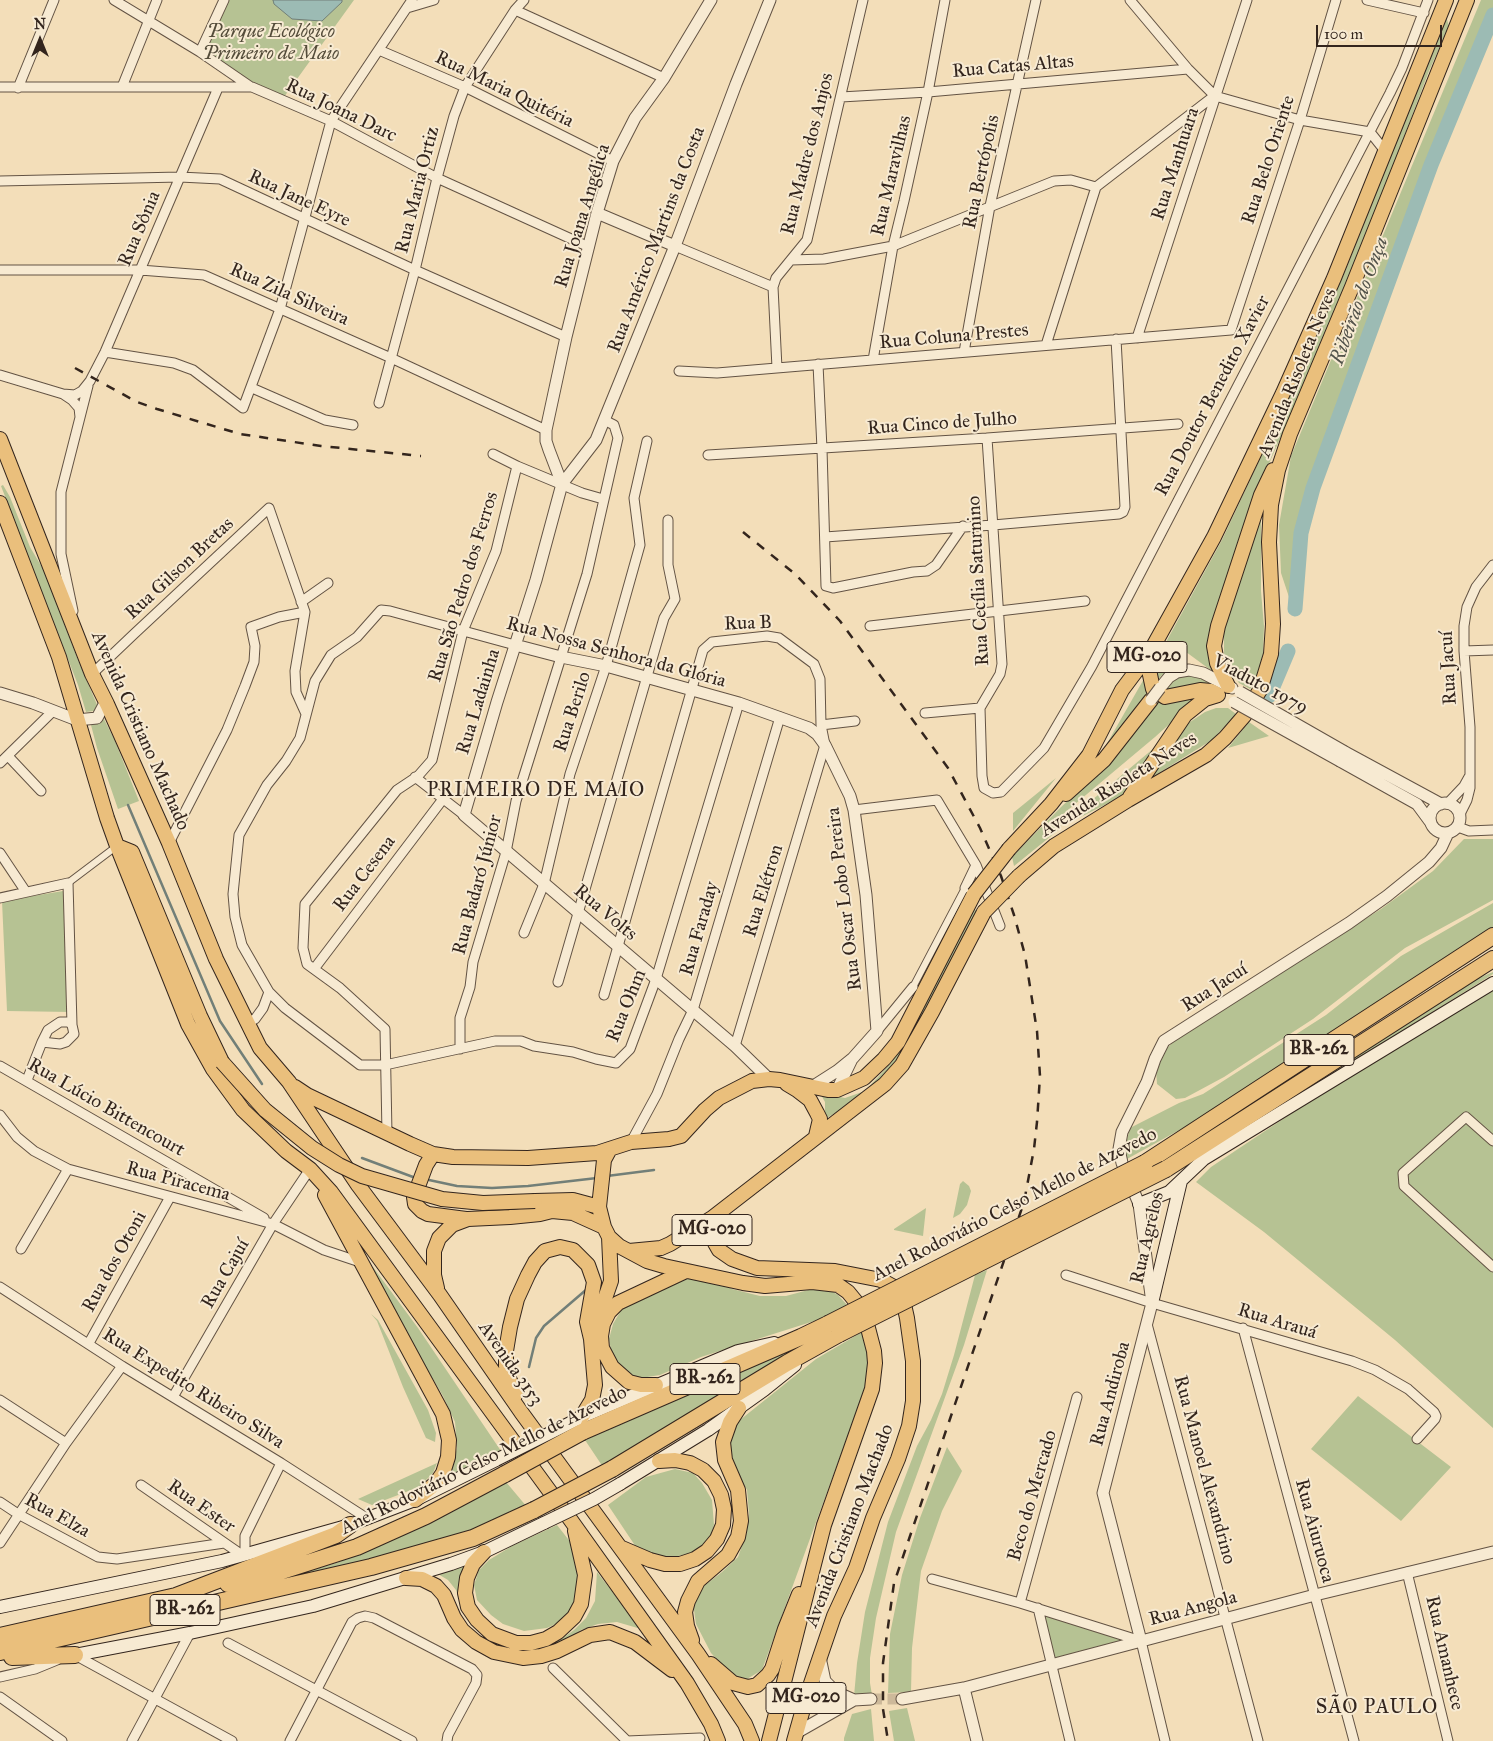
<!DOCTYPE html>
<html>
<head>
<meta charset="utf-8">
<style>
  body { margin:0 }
  #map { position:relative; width:1493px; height:1741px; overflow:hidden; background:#f3deb9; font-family:"IM FELL Great Primer",serif }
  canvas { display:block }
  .north { position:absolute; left:15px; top:15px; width:50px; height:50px; -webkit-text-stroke:4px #f7ead2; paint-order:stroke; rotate:0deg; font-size:14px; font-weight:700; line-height:20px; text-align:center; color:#33251d }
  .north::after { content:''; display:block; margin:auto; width:18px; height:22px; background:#33251d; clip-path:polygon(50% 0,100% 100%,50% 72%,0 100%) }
  .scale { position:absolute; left:1316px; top:25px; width:126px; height:22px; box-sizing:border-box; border:2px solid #33251d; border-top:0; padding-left:6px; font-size:15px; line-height:18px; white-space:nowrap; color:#33251d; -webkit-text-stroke:4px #f7ead2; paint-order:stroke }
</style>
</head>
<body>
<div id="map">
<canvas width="1493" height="1741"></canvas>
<div class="north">N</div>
<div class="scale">100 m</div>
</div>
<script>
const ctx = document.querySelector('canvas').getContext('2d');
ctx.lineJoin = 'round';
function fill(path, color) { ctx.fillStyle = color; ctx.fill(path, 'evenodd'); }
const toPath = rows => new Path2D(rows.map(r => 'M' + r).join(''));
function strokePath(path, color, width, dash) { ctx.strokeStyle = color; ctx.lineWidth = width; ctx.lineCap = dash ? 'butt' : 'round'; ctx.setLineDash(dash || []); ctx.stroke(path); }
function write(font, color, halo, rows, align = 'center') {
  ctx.font = font + ' "IM FELL Great Primer",serif'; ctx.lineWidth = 4; ctx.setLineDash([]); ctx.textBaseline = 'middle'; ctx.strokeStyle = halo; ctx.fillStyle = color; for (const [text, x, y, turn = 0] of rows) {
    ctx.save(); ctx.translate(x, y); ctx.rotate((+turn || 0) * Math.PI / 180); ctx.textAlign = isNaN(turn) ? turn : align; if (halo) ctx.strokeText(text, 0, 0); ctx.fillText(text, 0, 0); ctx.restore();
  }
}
fill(toPath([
  [225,0,354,0,284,97,252,82,204,49],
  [1481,0,1493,0,1493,9,1409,215,1318,465,1299,529,1291,603,1281,573,1279,525,1291,456],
  [1446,16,1449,26,1429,71,1370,226,1317,355,1260,484,1222,603,1216,674,1182,649,1166,642,1222,540,1309,354,1346,269],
  [3,485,10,497,30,547,43,569,80,665,98,707,94,711,86,712,78,685,1,486],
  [1261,502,1261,591,1264,626,1263,654,1257,679,1250,689,1239,683,1230,670,1224,656,1224,627],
  [1160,654,1173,658,1184,665,1172,668,1161,676,1155,685,1155,667],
  [1183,674,1196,675,1218,687,1162,690,1172,679],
  [1145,677,1150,690,1113,741,1101,754],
  [1204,693,1155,737,1062,815,1061,828,1014,866,1012,857,1061,807,1105,767,1157,698],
  [1216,708,1228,708,1236,714,1212,740,1141,784,1187,724,1205,712],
  [104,719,115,741,139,801,118,809,97,748,91,725],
  [1249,722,1269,736,1228,748],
  [1166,738,1126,794,1073,821,1073,816],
  [1056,778,1013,831,1013,813],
  [1464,839,1493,839,1493,900,1405,948,1313,1019,1224,1077,1185,1098,1176,1099,1157,1084,1156,1070,1162,1053,1176,1039,1381,909,1433,871],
  [63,891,71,1012,7,1011,2,901],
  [1493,903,1493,930,1230,1102,1127,1159,1124,1151,1130,1128,1179,1103,1203,1094,1326,1015,1401,956],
  [973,907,978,913,957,948,938,989,899,1061,862,1097,825,1119,825,1102,820,1093,845,1098,865,1091,891,1063,915,1021],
  [1493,972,1493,974,1345,1067,1180,1177,1199,1152,1453,989],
  [1493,989,1493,1428,1395,1340,1264,1232,1196,1182,1211,1167,1289,1115],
  [963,1181,969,1186,971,1191,967,1205,960,1214,953,1218,960,1184],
  [926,1208,923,1236,894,1230,894,1229],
  [373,1267,418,1328,501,1451,444,1484,451,1472,457,1448,455,1422,443,1396,407,1335,371,1269],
  [987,1270,964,1345,896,1532,876,1618,870,1658,870,1683,872,1695,854,1696,857,1663,865,1612,888,1522,917,1446,931,1420,942,1394,954,1355,975,1275],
  [689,1276,713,1279,732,1289,760,1296,786,1296,812,1289,828,1289,838,1295,848,1306,830,1316,701,1357,660,1375,641,1378,625,1372,612,1356,609,1339,613,1324,623,1307],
  [371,1314,378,1320,428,1410,436,1433,435,1442,426,1438,403,1387,377,1321],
  [862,1332,867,1348,869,1367,864,1391,762,1670,747,1679,732,1675,711,1653,696,1624,693,1603,704,1586,722,1572,738,1557,746,1535,749,1514,747,1490,736,1470,731,1452,731,1437,735,1424,816,1359],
  [810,1343,603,1467,585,1440,778,1356],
  [1358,1396,1451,1467,1401,1521,1311,1449],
  [947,1447,962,1471,942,1511,921,1571,912,1648,911,1692,888,1693,890,1634,902,1575,920,1518],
  [437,1463,433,1473,419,1487,372,1505,358,1499],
  [675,1469,693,1473,702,1483,712,1500,714,1525,709,1540,696,1552,674,1557,650,1556,640,1553,608,1505,646,1477],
  [506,1482,527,1507,436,1544,365,1562,294,1576,339,1562,396,1538,455,1510],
  [557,1525,579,1553,579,1606,562,1621,547,1628,524,1631,503,1624,491,1615,477,1600,474,1585,479,1570,489,1560,512,1546],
  [467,1565,463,1585,479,1628,546,1645,560,1640,574,1630,586,1618,595,1601,597,1572,641,1629,617,1622,598,1624,581,1630,560,1644,545,1649,526,1651,508,1648,488,1640,473,1626,462,1608,456,1590,448,1580,438,1574],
  [1042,1615,1120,1637,1120,1642,1054,1658],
  [907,1708,915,1741,894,1741,889,1711],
  [871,1709,874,1741,844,1741,844,1738,852,1714]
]), '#b6c293');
const water = toPath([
  [273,0,342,0,342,2,322,21,292,19,274,4,273,0]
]);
fill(water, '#9cbbb4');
strokePath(water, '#727f78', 1);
strokePath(toPath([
  [128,805,220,1021,262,1084],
  [362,1158,413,1177],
  [607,1176,654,1170],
  [429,1180,457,1186,492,1188,528,1186,597,1178],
  [529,1367,536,1338,544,1326,587,1289]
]), '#727f78', 2.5);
strokePath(toPath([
  [1295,609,1301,533,1313,488,1431,165,1493,15],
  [1269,696,1288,651]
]), '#9cbbb4', 15);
strokePath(toPath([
  [871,1699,902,1699]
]), '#cdb99a', 11, [11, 5.5]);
const pedestrian = toPath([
  [68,883,117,846],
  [913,987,965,888]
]);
const minor = toPath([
  [114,0,200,52,251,87],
  [1130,0,1188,69,1215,96,1300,120,1370,132,1385,151],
  [1367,0,1424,13],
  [407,8,434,0],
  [515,10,664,78],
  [379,50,465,87,613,161],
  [200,52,224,0],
  [0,87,252,87,331,121,437,178,589,247],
  [122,87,157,0],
  [18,88,54,0],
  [841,97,928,92,1188,69],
  [0,181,180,177,220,179,415,270,566,337],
  [1096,187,1214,96],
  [675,246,773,287],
  [791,260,824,259,893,246,1054,181,1071,180,1096,187],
  [0,270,140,270,204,275,391,358,546,430],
  [1137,338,1247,0],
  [1046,345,1096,187],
  [105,352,174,363,193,370,243,408,280,309,331,121,412,0],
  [964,352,990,206,1036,0],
  [873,360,893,246,904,201,928,92,945,0],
  [818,364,822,449,826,586,833,588,913,572,927,571,936,565,963,526],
  [777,368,773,287,776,278,807,240,863,0],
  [679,371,717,373,1231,330,1300,120,1336,0],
  [0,375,63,394,75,395,82,391,90,381,105,352,218,88],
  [252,388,325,420,353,425],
  [63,394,72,400,79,408,80,417],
  [379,403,415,270,437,178,454,116,465,87,515,10,524,0],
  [987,438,1002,664,1000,674,980,708,982,776,984,788,993,793,1001,792,1044,748,1092,666,1390,93,1402,68,1428,0],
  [708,455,987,438,1178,424],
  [517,466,582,493,603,499],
  [825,537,993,525,1119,514,1123,512,1125,507,1116,339],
  [301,602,328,583],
  [73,611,61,554,61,492,88,386],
  [870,626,1085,601],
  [515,645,390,611,381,610,357,637,331,655,315,681,300,738,286,761,267,785,239,835,233,894,235,917,242,945,269,992,285,1008,360,1065,385,1065,495,1041,521,1041,534,1046,573,1052,596,1059,616,1063,630,1049,656,979,739,703],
  [1464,651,1493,650],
  [92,674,134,634,269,508,305,612,295,671,296,692,306,714],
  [925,713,980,708],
  [821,725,855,721],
  [8,756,41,791],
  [0,763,53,711],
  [415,777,464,815],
  [1447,804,1464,786,1469,777],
  [854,810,937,800,976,865,1000,926],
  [1460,814,1467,800,1470,788,1470,727,1464,651,1464,626,1467,607,1476,587,1493,565],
  [1458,827,1469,831,1493,830],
  [169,843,227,730,245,686,254,662,255,646,251,627,279,617,305,612],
  [0,853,26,892],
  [965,888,976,865],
  [0,898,68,883,72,1025],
  [524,933,544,884,570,774,606,666,640,545,634,498,647,441],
  [314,969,443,799],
  [558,982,664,618,675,599,668,565,668,520],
  [604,995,703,650,712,642,767,636,779,638,814,664,820,679,821,725,825,745,735,1046],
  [248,1022,255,1019,263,1008,269,992],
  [877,1031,913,987],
  [460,1049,460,1018,470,987,473,962,506,852,516,801,587,574,618,438,614,425,604,420],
  [0,1066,264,1218],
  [27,1080,42,1042,48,1030,60,1022,69,1022,72,1025,74,1034,66,1042,60,1044,42,1042],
  [0,1115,17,1137,34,1151,68,1169,273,1224,324,1250,360,1262],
  [387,1134,385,1029,340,988,307,964,303,948,305,904,397,790,418,776,432,760,463,631,496,551,517,466,493,454],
  [1493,1141,1466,1117,1403,1173,1404,1186,1493,1267],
  [631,1142,657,1094,679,1039,693,1010,780,717],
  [21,1249,68,1169],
  [1066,1275,1152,1303,1352,1361,1375,1370,1408,1389,1434,1412,1436,1416,1435,1419,1417,1439],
  [0,1287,122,1366,281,1463,368,1519],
  [1147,1324,1258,1741],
  [1243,1328,1354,1741],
  [89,1343,170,1197],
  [173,1397,273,1224,310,1169],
  [0,1400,66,1443],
  [141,1485,242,1555],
  [0,1502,18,1514,98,1557,117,1559,224,1543],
  [0,1543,66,1443,122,1366],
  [245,1554,245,1536,281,1463],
  [1407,1572,1448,1741],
  [932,1579,1020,1603,1141,1641,1165,1741],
  [1020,1603,1077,1397],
  [1038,1608,1070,1741],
  [228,1643,412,1741],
  [75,1655,232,1741],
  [553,1668,627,1741],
  [0,1677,35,1669,57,1660],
  [0,1697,62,1741],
  [132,1741,190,1633],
  [290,1741,352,1622,358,1618,365,1616,374,1618,472,1669,477,1675,476,1683,448,1735,447,1741],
  [627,1741,700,1738]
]);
const tertiary = toPath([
  [597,213,675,246],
  [562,484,549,450,546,441,546,430,566,337,597,213,613,161,635,118,664,78,711,0],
  [515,645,561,657,606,666,739,703,809,728,817,734,825,745,850,796,854,810,866,895,877,1031,853,1058,837,1071,812,1087],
  [1160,688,1169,677,1177,672,1189,670,1203,673,1232,688],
  [0,693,33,703,77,720,97,718,106,701],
  [1345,752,1441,804],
  [1340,761,1417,804,1431,823],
  '1430 818a15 15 0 1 1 30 0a15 15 0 1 1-30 0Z',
  [769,1079,735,1046,464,815,497,702,536,580,562,484,596,440,675,246,736,84,770,0],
  [837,1090,852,1059],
  [1141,1641,1103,1493,1152,1303,1139,1204,1122,1163,1119,1149,1122,1132,1147,1082,1155,1059,1164,1041,1349,923,1387,896,1429,862,1441,848,1448,833],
  [820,1657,825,1681,836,1692,854,1700,871,1699],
  [964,1688,977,1741],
  [902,1699,964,1688,1315,1595,1493,1552],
  [796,1733,854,1700]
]);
const secondary = toPath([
  [1139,1204,1169,1192,1204,1159,1493,983],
  [1152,1303,1181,1181],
  [577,1419,738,1351,774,1343],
  [620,1484,708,1430,764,1390,795,1365],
  [0,1607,222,1561,350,1525,415,1500,496,1460],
  [75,1655,190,1633,313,1606,451,1564,484,1552,544,1523]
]);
const trunk = toPath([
  [0,439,92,674,107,704,169,843,216,959,260,1048,289,1082,358,1185,440,1295,521,1412,698,1654,745,1724,752,1741],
  [0,503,59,657,107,818,117,846,188,1024,213,1069,243,1110,286,1151,310,1169,331,1192,570,1519,687,1683,711,1724,718,1741],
  [1149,654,1149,670,1153,689,1165,697,1200,690,1211,691,1217,694],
  [1228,686,1217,663,1214,646,1218,626,1261,495,1273,470],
  [1066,794,1104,760,1151,700],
  [1130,797,1185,715,1205,699,1218,695],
  [117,846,132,852,200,1016,222,1062],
  [1009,849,1051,804,1089,755,1122,690,1149,654,1214,537,1283,393,1334,278,1446,0],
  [1019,876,1054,846,1128,800,1206,755,1225,738,1244,716,1260,690,1271,654,1273,624,1269,542,1271,505,1278,470,1290,434,1352,287,1467,0],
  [787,1084,797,1090,810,1100,817,1113,820,1119,816,1136],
  [295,1087,307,1095,410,1144,433,1154,453,1157,528,1158,597,1153,631,1142,669,1139,681,1136,705,1110,719,1098,752,1081,769,1079,780,1080,828,1090,837,1090,864,1078,884,1059,898,1042,974,894],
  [610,1149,604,1160,599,1207,604,1227,609,1237,619,1246,647,1261,664,1266,743,1283,765,1286,812,1282,838,1285,848,1292,857,1303,863,1313,868,1328,874,1351,875,1363,872,1389,824,1525,769,1741],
  [433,1154,426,1165,414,1197,415,1204,422,1211,428,1214,466,1219],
  [325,1195,443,1414,449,1440,448,1457,443,1473,436,1483,415,1500],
  [535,1201,573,1200,599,1207],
  [629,1251,661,1248,670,1244,712,1218],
  [437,1288,434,1275,434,1251,439,1238,452,1225,468,1219,510,1217,540,1214,552,1211,573,1213,604,1227],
  [656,1385,641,1385,629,1382,612,1367,602,1348,601,1336,603,1324,609,1312,618,1303,686,1271],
  [516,1394,507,1374,506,1366,506,1351,510,1327,517,1299,528,1275,535,1262,545,1251,560,1247,573,1250,588,1265,594,1282,587,1322,591,1339],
  [581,1418,592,1400,595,1385,591,1339,611,1281,609,1237],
  [622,1548,650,1560,665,1564,680,1564,695,1559,707,1551,717,1539,723,1525,724,1509,721,1495,714,1481,703,1470,690,1463,675,1460,659,1461],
  [484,1552,473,1564,467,1578,465,1593,468,1607,477,1620,492,1634,516,1643,531,1643,546,1639,558,1632,574,1617,581,1604,585,1575,575,1531],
  [406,1578,422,1579,436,1586,444,1595,454,1618,462,1630,476,1642,494,1652,523,1658,541,1656,557,1651,590,1635,610,1632,635,1642,672,1670],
  [692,1640,687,1626,685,1612,688,1601,698,1581,728,1555,738,1537,741,1521,738,1490,725,1460,723,1442,730,1422,739,1408],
  [711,1664,733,1683,748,1687,757,1685,768,1675,772,1669,785,1629,799,1594],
  [794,1741,807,1695,834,1616,856,1568,873,1518,898,1459,909,1426,913,1401,913,1361,907,1318,901,1291,881,1280,835,1271,757,1268,732,1259,719,1250,715,1243,712,1231,712,1218,885,1084,902,1065,932,1012,984,912]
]);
const motorway = toPath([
  [1145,1163,1493,936],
  [1166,1169,1493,959],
  [582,1432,801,1337,828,1324],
  [612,1469,787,1363,839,1334],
  [228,1584,276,1573,357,1547,426,1516,505,1474],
  [0,1636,176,1596,336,1535,350,1525],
  [0,1652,371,1567,473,1538,534,1510],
  [12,1657,75,1655]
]);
strokePath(pedestrian, '#635344', 8);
strokePath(minor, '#635344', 11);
strokePath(tertiary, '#635344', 13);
strokePath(secondary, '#33251d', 14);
strokePath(trunk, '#33251d', 16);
strokePath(motorway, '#33251d', 18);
strokePath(pedestrian, '#f7ead2', 6);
strokePath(minor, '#f7ead2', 9);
strokePath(tertiary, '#f7ead2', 11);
strokePath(secondary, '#f7ead2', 12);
strokePath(trunk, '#eabf7c', 14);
strokePath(motorway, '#eabf7c', 16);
strokePath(toPath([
  [75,368,137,402,157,409,240,434,321,446,421,456],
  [743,532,795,574,840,621,948,768,980,828,1001,876,1014,915,1025,955,1037,1031,1040,1076,1037,1122,1034,1149,1024,1202,894,1583,883,1663,883,1709,888,1741]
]), '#33251d', 2.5, [9, 9]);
const tertiaryBridge = toPath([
  [1240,692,1345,752],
  [1151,700,1160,688],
  [1234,702,1340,761]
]);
const secondaryBridge = toPath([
  [496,1460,576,1420],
  [544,1523,594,1499,620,1484]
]);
const trunkBridge = toPath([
  [974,894,1009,849],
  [984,912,1019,876],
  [222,1062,265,1110,312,1148,339,1165,362,1176,442,1199,483,1203,535,1201]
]);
const motorwayBridge = toPath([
  [828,1324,1145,1163],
  [839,1334,1166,1169],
  [505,1474,582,1432],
  [534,1510,612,1469]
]);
strokePath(tertiaryBridge, '#635344', 13, []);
strokePath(secondaryBridge, '#33251d', 14, []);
strokePath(trunkBridge, '#33251d', 16, []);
strokePath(motorwayBridge, '#33251d', 18, []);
strokePath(tertiaryBridge, '#f7ead2', 11);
strokePath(secondaryBridge, '#f7ead2', 12);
strokePath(trunkBridge, '#eabf7c', 14);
strokePath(motorwayBridge, '#eabf7c', 16);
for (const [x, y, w] of [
  [1147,657,80],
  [1319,1050,70],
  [712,1230,80],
  [705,1379,70],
  [185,1610,70],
  [806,1698,80]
]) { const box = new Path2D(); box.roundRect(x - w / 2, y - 15.5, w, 31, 4); ctx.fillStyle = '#f7ead2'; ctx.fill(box); strokePath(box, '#33251d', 1); }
write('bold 18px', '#33251d', null, [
  ["MG-020",1147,657],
  ["BR-262",1319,1050],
  ["MG-020",712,1230],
  ["BR-262",705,1379],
  ["BR-262",185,1610],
  ["MG-020",806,1698]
]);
write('italic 19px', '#544c3a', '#f7ead2', [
  ["Parque Ecológico",271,32],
  ["Primeiro de Maio",271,54]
]);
write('19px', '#33251d', '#f7ead2', [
  ["Rua Catas Altas",1013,67,-5],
  ["Rua Maria Quitéria",504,90,26],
  ["Rua Joana Darc",341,111,26],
  ["Rua Madre dos Anjos",808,154,-76],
  ["Rua Belo Oriente",1269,160,-72],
  ["Rua Manhuara",1176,164,-72],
  ["Rua Bertópolis",982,172,-78],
  ["Rua Maravilhas",892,176,-77],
  ["Rua Maria Ortiz",418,190,-76],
  ["Rua Jane Eyre",299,199,25],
  ["Rua Joana Angélica",583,216,-73],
  ["Rua Sônia",140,229,-67],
  ["Rua Américo Martins da Costa",657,240,-69],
  ["Rua Zila Silveira",289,295,24],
  ["Rua Coluna Prestes",954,337,-5],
  ["Avenida Risoleta Neves",1298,373,-68],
  ["Rua Doutor Benedito Xavier",1213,396,-62],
  ["Rua Cinco de Julho",942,424,-4],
  ["Rua Gilson Bretas",180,569,-43],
  ["Rua Cecília Saturnino",979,581,-93],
  ["Rua São Pedro dos Ferros",464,587,-73],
  ["Rua B",748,624,-2],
  ["Rua Nossa Senhora da Glória",616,653,15],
  ["Rua Jacuí",1449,668,-93],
  ["Viaduto 1979",1260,685,28],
  ["Rua Ladainha",479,702,-73],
  ["Rua Berilo",573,712,-72],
  ["Avenida Cristiano Machado",140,731,66],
  ["Avenida Risoleta Neves",1119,785,-32],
  ["Rua Cesena",365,874,-53],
  ["Rua Badaró Júnior",478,885,-75],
  ["Rua Elétron",764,891,-73],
  ["Rua Oscar Lobo Pereira",845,899,-97],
  ["Rua Volts",605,913,40],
  ["Rua Faraday",700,929,-74],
  ["Rua Jacuí",1215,988,-33],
  ["Rua Ohm",627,1006,-68],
  ["Rua Lúcio Bittencourt",106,1108,30],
  ["Rua Piracema",178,1182,15],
  ["Anel Rodoviário Celso Mello de Azevedo",1015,1205,-27],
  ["Rua Agrelos",1148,1238,-77],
  ["Rua dos Otoni",115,1262,-61],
  ["Rua Cajuí",226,1274,-60],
  ["Rua Arauá",1277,1322,17],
  ["Avenida 3153",510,1364,55],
  ["Rua Expedito Ribeiro Silva",193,1389,32],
  ["Rua Andiroba",1111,1394,-75],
  ["Anel Rodoviário Celso Mello de Azevedo",484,1461,-26],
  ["Rua Manoel Alexandrino",1204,1470,75],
  ["Beco do Mercado",1033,1496,-74],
  ["Rua Ester",201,1507,35],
  ["Rua Elza",57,1516,29],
  ["Avenida Cristiano Machado",850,1526,-69],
  ["Rua Aiuruoca",1314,1531,75],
  ["Rua Angola",1193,1609,-15],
  ["Rua Amanhece",1444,1653,77]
]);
write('italic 20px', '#52524a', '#f7ead2', [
  ["Ribeirão do Onça",1360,301,-70]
]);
ctx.letterSpacing = '1px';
write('20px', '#33251d', '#f7ead2', [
  ["PRIMEIRO DE MAIO",536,791],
  ["SÃO PAULO",1377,1708]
]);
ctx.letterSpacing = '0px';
</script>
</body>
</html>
